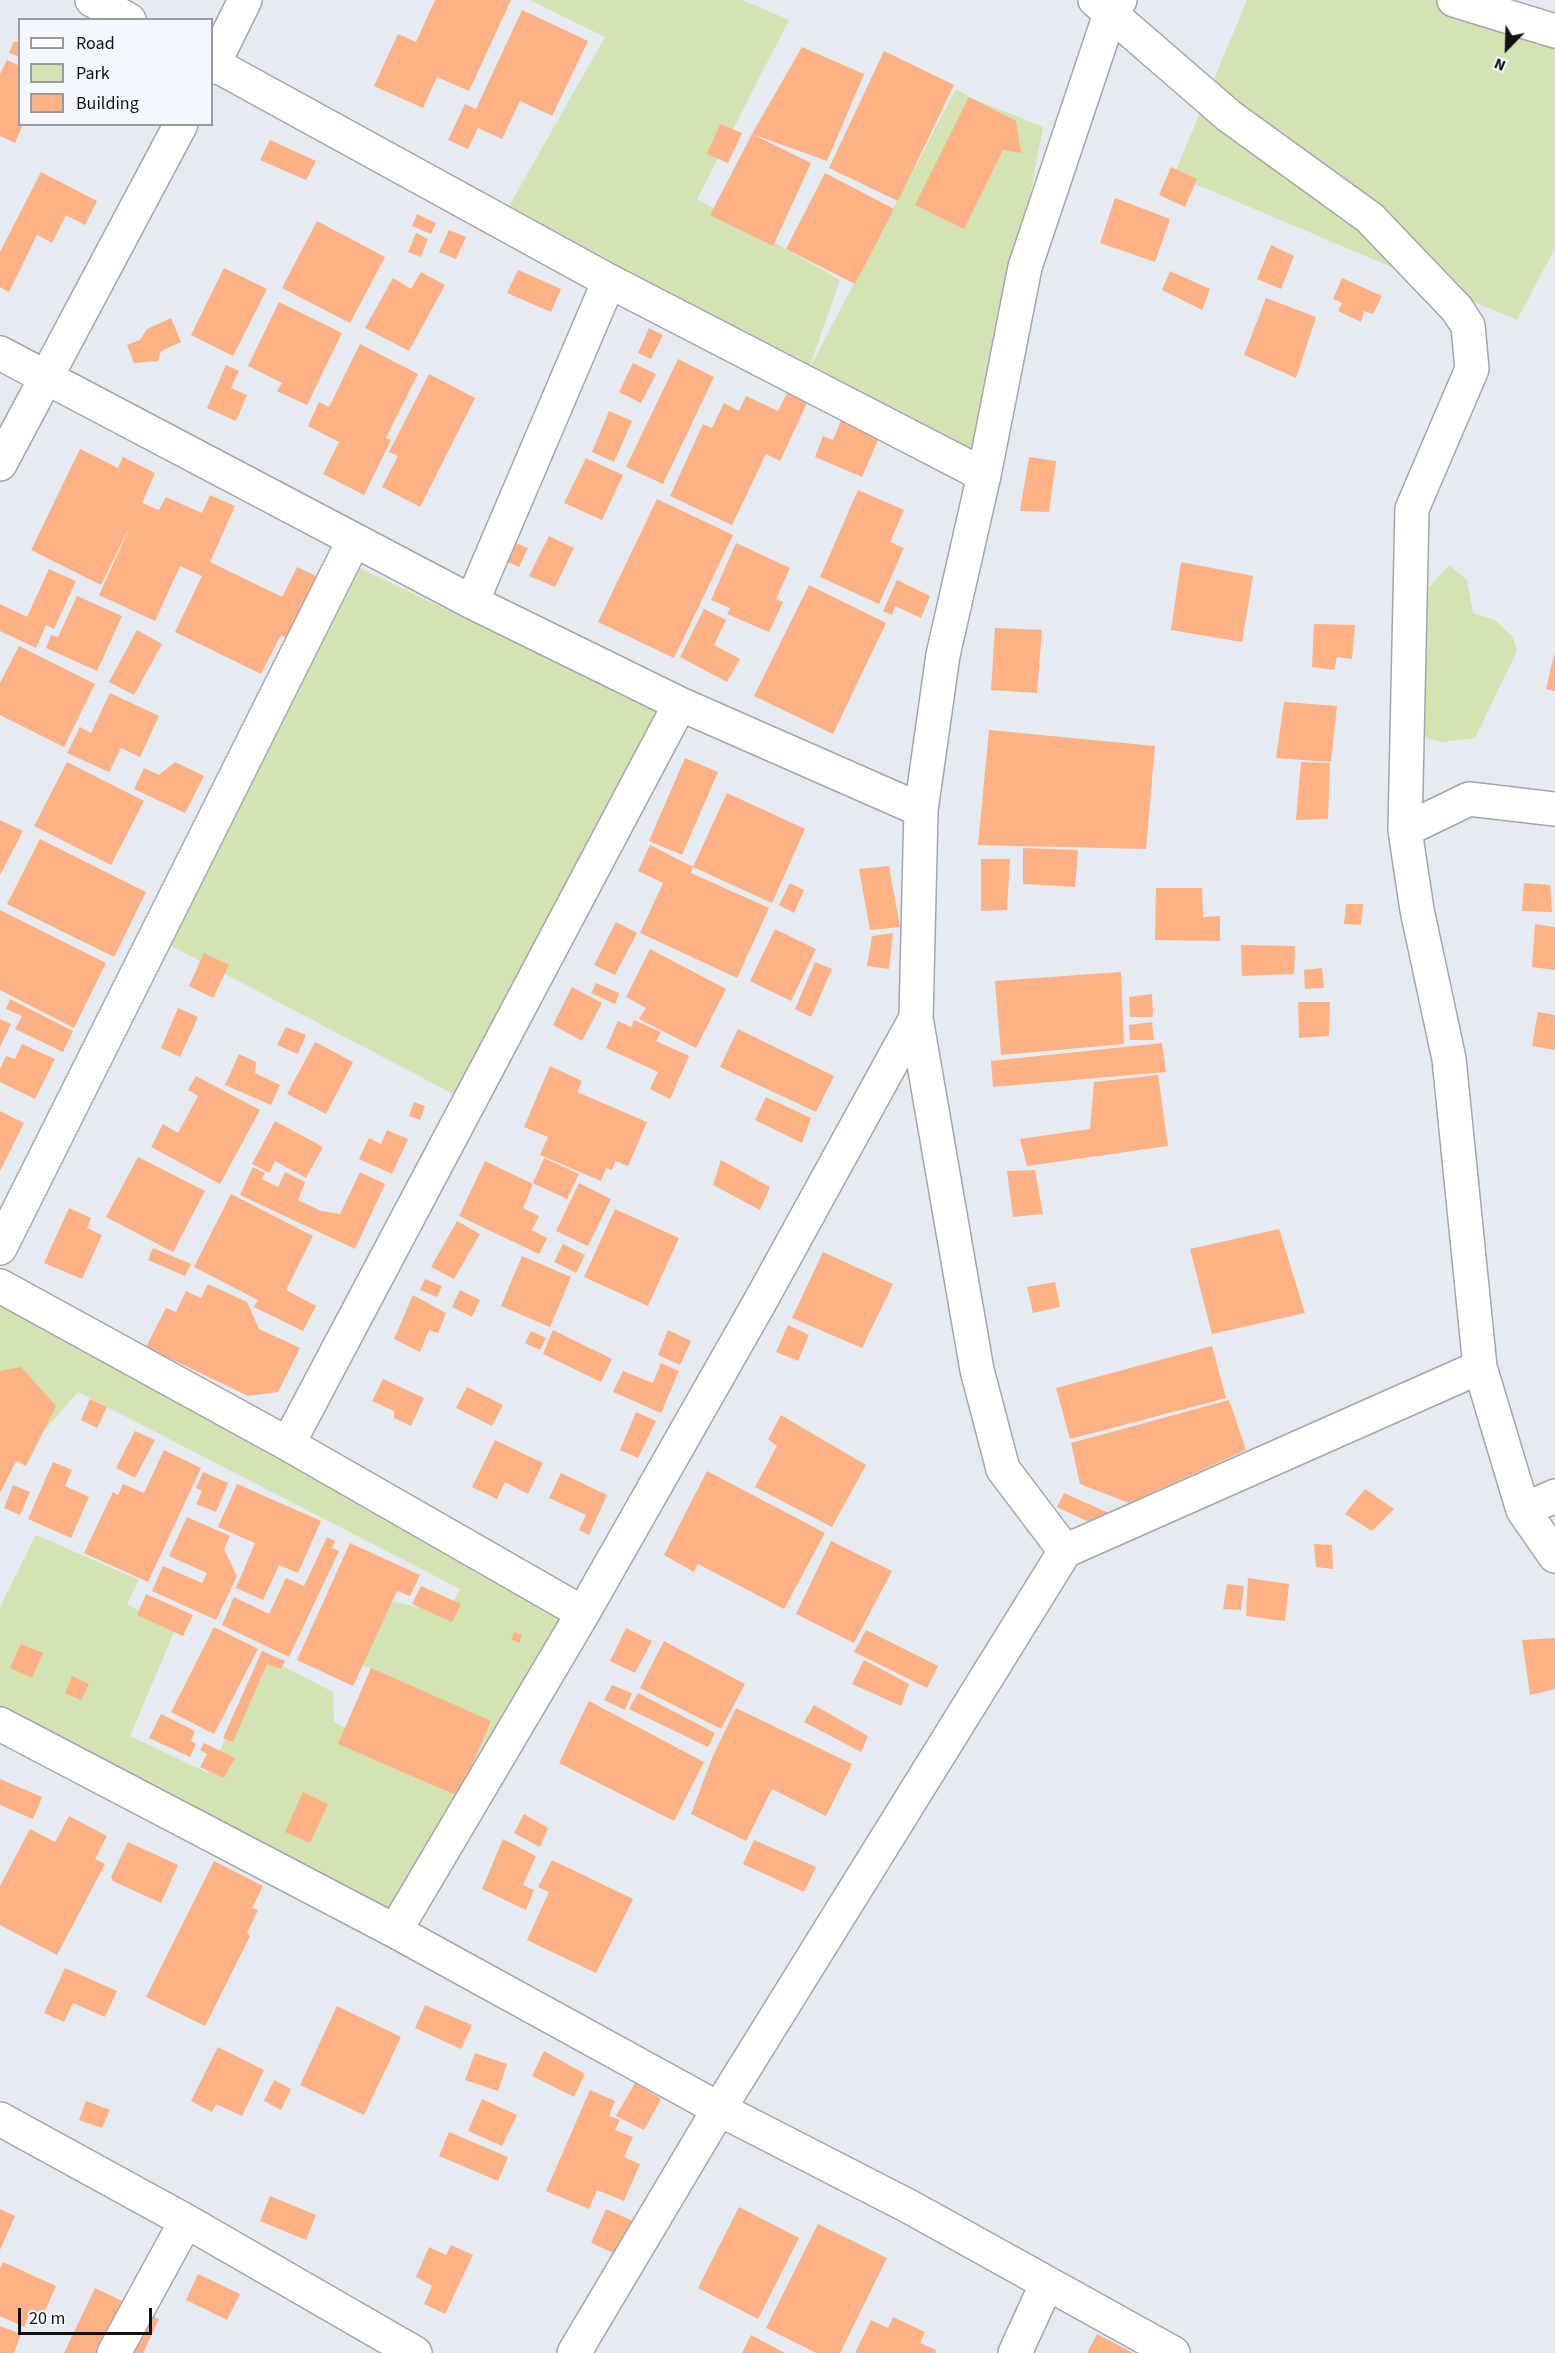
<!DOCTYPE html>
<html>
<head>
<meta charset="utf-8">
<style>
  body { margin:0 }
  #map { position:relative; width:1555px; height:2353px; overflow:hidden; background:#e6eaf1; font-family:"Source Sans 3",sans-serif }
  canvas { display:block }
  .legend { position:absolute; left:18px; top:18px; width:195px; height:108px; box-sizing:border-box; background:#f3f7fe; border:2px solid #999ba1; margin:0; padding:8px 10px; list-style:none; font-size:18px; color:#111215 }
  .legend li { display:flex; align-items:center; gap:12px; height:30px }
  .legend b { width:30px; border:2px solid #999ba1 }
  .north { position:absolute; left:1477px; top:18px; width:60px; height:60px; -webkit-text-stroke:4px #f3f7fe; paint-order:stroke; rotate:203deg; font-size:16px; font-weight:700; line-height:24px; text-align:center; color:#111215 }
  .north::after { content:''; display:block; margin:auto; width:21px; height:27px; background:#111215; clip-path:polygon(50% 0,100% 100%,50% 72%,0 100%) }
  .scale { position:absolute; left:18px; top:2308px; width:134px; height:27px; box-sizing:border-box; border:3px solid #111215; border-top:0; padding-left:8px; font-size:18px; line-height:21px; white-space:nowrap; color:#111215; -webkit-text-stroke:4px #f3f7fe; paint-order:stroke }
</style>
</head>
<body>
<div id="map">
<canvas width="1555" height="2353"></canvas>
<ul class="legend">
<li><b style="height:8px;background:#fff"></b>Road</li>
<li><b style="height:16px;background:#d3e3b3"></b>Park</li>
<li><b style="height:16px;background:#feb185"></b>Building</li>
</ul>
<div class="north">N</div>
<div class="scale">20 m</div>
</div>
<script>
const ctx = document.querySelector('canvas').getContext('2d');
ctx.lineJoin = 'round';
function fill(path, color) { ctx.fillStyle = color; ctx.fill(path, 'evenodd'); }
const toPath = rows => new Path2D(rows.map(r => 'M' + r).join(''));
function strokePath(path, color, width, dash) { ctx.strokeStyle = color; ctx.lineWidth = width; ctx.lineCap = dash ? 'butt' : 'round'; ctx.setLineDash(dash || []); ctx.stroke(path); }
fill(toPath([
  [530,0,742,0,789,20,697,199,840,280,808,371,956,89,969,97,1043,127,980,465,504,215,605,37],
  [1247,0,1511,0,1555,19,1555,248,1517,320,1174,175],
  [1449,565,1467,580,1473,613,1495,620,1513,637,1517,651,1475,738,1443,742,1413,735,1415,603],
  [360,568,662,714,457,1096,170,945],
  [0,1298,572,1616,393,1918,0,1712,0,1607,36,1535,139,1580,127,1604,175,1630,130,1736,208,1773,267,1658,333,1692,334,1722,387,1750,371,1668,346,1660,378,1598,447,1614,460,1589,78,1392,0,1481]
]), '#d3e3b3');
fill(toPath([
  [435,0,511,0,469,91,437,77,423,108,374,86,398,34,416,42],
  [522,10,588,41,552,116,520,101,502,139,478,128,468,149,448,140,465,104,476,109],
  [14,41,20,43,20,57,9,53],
  [802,47,864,74,827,161,752,134],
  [884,51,954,85,898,201,829,168],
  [7,60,20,66,20,124,23,124,15,143,0,136,0,74],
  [969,97,1016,121,1021,153,1003,150,964,229,915,205],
  [720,124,742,133,728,163,707,154],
  [752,134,811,163,773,246,710,215],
  [270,140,316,161,306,180,260,160],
  [1171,167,1197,179,1185,207,1159,195],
  [41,172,97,201,85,225,66,215,52,243,37,235,9,292,0,287,0,252],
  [825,173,894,209,855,284,786,249],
  [1115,198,1170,219,1155,262,1100,243],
  [417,214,436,223,431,234,412,226],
  [317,221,385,257,350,323,282,288],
  [449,230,466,237,456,259,439,252],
  [416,233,428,239,421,257,408,252],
  [1271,245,1294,256,1281,289,1257,279],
  [224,268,267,289,233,356,191,335],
  [518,270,561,289,551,312,507,293],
  [1170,271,1210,289,1202,310,1162,290],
  [421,272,445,285,409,351,365,328,393,278,411,289],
  [1342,278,1382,296,1373,314,1364,311,1361,322,1338,311,1342,303,1333,299],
  [1266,298,1316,317,1296,378,1244,355],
  [279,302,342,333,307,405,277,391,282,383,248,366],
  [171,318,181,342,161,351,158,361,134,363,127,345,140,340,147,329],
  [649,328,663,335,651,359,638,353],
  [360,344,418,374,386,438,391,440,364,495,323,474,339,442,308,426,319,402,329,407],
  [678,359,714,377,663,484,626,467],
  [633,363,656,374,641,403,619,392],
  [226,365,239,371,231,388,247,395,236,421,207,408],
  [429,374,475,398,420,507,382,487,398,456,389,452],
  [787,393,807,403,780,461,766,454,732,525,670,496,703,424,712,428,724,403,739,411,746,396,778,411],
  [609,411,632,421,614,462,592,452],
  [843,415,882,431,862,477,815,457,823,436,833,440],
  [80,449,118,468,123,457,155,473,142,503,159,510,166,497,202,513,210,495,235,506,210,562,282,597,297,567,335,585,304,646,281,635,261,674,175,632,202,576,180,566,155,621,99,595,133,520,101,585,31,550],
  [1029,457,1056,461,1049,512,1020,511],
  [586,458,623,475,602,520,564,503],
  [858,490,904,510,890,542,904,548,879,604,820,577],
  [657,499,733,535,674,658,598,622],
  [549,536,574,548,555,587,529,576],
  [504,538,528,548,519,567,496,557],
  [736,543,790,568,776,599,783,602,769,632,727,614,730,608,711,600],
  [1181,562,1253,576,1242,642,1171,630],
  [49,569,76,581,54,629,46,625,36,648,0,631,0,604,27,617],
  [897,580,930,596,921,618,895,606,892,615,883,611],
  [809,585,886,623,833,734,754,696],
  [77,596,122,616,97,671,46,648,51,635,58,637],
  [704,609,726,620,714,645,740,659,727,682,680,657],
  [1314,624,1355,625,1352,659,1337,657,1334,670,1312,667],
  [995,628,1042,630,1037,693,991,690],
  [137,630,162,644,134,695,109,682],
  [19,646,95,684,64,747,0,715,0,683],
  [1554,655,1555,655,1555,691,1546,689],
  [110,693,159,716,140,757,121,748,109,772,67,753,80,727,91,733],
  [1284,702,1337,706,1331,762,1276,758],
  [989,730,1155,746,1146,849,978,845],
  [685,758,718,772,682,855,649,841],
  [67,762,144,801,111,865,34,826],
  [175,762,204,776,185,813,134,789,144,768,159,775],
  [1301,762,1330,763,1328,819,1296,820],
  [727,793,805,829,772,903,693,867],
  [0,820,23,831,0,875],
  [40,839,146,892,114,957,7,904],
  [650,845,693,867,691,873,769,908,737,978,640,933,663,883,638,871],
  [1023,848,1078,850,1075,887,1023,884],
  [981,859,1010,859,1007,910,981,911],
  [889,866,900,927,870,930,859,869],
  [790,883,804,890,794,913,779,905],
  [1524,883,1550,885,1552,912,1522,911],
  [1156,888,1202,888,1203,917,1220,916,1220,941,1155,940],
  [1346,904,1363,904,1361,925,1344,924],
  [0,910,106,963,74,1028,0,990],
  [616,922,637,933,615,975,594,965],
  [1535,924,1555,927,1555,970,1532,967],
  [775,929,816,949,791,1001,750,981],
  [893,933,889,969,867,966,872,936],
  [1241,945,1295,946,1294,974,1242,976],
  [650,949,726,989,696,1048,639,1019,646,1008,626,997],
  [204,953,229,965,213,998,189,986],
  [815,962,832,969,811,1017,795,1009],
  [1322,968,1324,988,1305,989,1304,970],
  [1121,972,1124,1044,1001,1055,995,981],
  [596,983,619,993,615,1004,591,993],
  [572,987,602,1003,582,1041,553,1025],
  [1152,994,1153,1017,1130,1017,1129,997],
  [10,999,73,1031,63,1052,15,1029,22,1016,6,1009],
  [1298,1002,1330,1002,1329,1036,1299,1038],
  [178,1008,198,1017,180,1057,161,1048],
  [1538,1012,1555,1015,1555,1050,1532,1046],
  [0,1019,11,1024,0,1047],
  [634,1020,661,1032,656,1041,689,1056,670,1099,650,1089,658,1072,606,1048,618,1021,631,1027],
  [1152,1022,1154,1040,1130,1040,1129,1025],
  [286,1027,306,1035,298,1054,277,1045],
  [738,1029,834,1076,816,1112,720,1067],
  [315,1042,353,1062,326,1114,287,1094],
  [1162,1043,1166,1072,993,1087,991,1061],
  [22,1044,55,1059,35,1099,0,1082,0,1069,6,1056,15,1059],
  [239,1054,256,1062,255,1073,280,1085,271,1105,225,1085],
  [550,1066,582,1081,577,1092,647,1122,628,1166,615,1161,612,1170,606,1168,601,1181,540,1155,548,1137,524,1127],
  [1158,1075,1168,1146,1027,1166,1020,1139,1090,1129,1094,1082],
  [196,1076,260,1110,220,1184,151,1147,163,1124,178,1133,198,1096,188,1090],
  [766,1097,811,1118,802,1143,755,1120],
  [414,1102,425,1106,420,1120,409,1116],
  [0,1111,24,1123,0,1171],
  [275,1121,323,1147,306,1178,275,1161,269,1173,252,1164],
  [387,1130,408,1139,392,1174,359,1159,369,1138,381,1144],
  [138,1157,205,1191,173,1252,106,1217],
  [544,1158,579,1174,567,1199,533,1183],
  [721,1160,770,1187,760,1210,713,1185],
  [485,1161,533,1184,523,1208,539,1216,532,1230,547,1238,539,1254,459,1216],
  [253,1167,265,1173,262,1179,278,1187,285,1172,305,1182,298,1200,321,1211,340,1214,360,1172,385,1184,355,1249,240,1195],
  [1035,1170,1043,1214,1013,1217,1007,1171],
  [579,1183,611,1199,588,1246,556,1231],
  [231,1194,313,1236,286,1290,316,1306,303,1331,254,1307,258,1300,194,1267],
  [69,1208,91,1218,87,1228,102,1235,82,1279,44,1263],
  [615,1209,679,1238,648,1306,584,1277],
  [457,1221,480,1234,454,1279,431,1267],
  [1279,1229,1305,1313,1212,1334,1190,1249],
  [563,1244,585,1255,576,1273,554,1262],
  [153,1248,191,1264,185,1276,148,1260],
  [823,1252,893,1284,862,1348,792,1318],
  [522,1256,571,1277,550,1327,501,1306],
  [425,1279,442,1286,437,1297,420,1290],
  [1055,1282,1060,1307,1033,1313,1027,1287],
  [208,1284,247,1302,259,1329,300,1348,278,1392,248,1396,146,1347,166,1308,176,1312,186,1291,201,1298],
  [460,1290,480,1300,472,1317,452,1307],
  [413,1295,446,1313,438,1333,429,1330,420,1352,394,1339],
  [788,1325,809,1335,798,1361,776,1352],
  [553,1330,612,1359,601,1382,543,1354],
  [668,1330,691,1341,680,1365,658,1355],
  [531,1331,546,1338,540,1350,525,1343],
  [1212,1346,1226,1398,1070,1439,1056,1388],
  [661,1363,679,1371,661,1413,613,1392,623,1371,653,1383],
  [21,1367,56,1406,26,1466,16,1461,0,1493,0,1371],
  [383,1379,424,1398,411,1426,394,1418,394,1411,372,1401],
  [467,1387,503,1405,492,1426,456,1408],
  [90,1399,107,1407,97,1428,81,1420],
  [1229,1400,1246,1450,1129,1503,1080,1484,1071,1443],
  [636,1412,656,1421,638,1458,620,1450],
  [781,1415,866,1465,832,1527,755,1487,777,1446,768,1439],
  [135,1431,155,1440,135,1478,116,1468],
  [495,1440,543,1463,528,1494,505,1482,497,1499,472,1487],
  [164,1450,201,1468,148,1582,84,1553,113,1492,118,1495,123,1484,144,1493],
  [53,1462,72,1470,65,1486,89,1497,71,1538,28,1519],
  [707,1471,825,1533,784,1609,698,1564,694,1572,664,1555],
  [203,1472,228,1483,216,1512,196,1504,202,1491,196,1488],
  [561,1473,607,1495,589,1535,579,1530,586,1515,549,1498],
  [237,1484,321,1521,298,1573,279,1565,263,1600,236,1588,255,1543,218,1527],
  [13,1485,30,1492,20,1515,4,1508],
  [1365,1489,1394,1509,1372,1531,1345,1514],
  [1064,1493,1111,1514,1104,1529,1057,1507],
  [187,1517,230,1536,224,1549,237,1576,216,1620,152,1591,163,1566,202,1583,207,1573,169,1556],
  [327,1537,335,1541,332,1548,339,1551,289,1657,222,1625,234,1597,269,1614,286,1578,304,1586],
  [831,1541,892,1571,854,1643,796,1614],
  [350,1543,420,1575,410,1596,397,1591,353,1686,297,1660],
  [1314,1544,1332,1545,1333,1569,1316,1567],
  [1248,1578,1289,1584,1285,1621,1246,1616],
  [1227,1584,1244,1586,1241,1610,1223,1609],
  [421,1586,461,1604,452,1622,412,1604],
  [146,1594,193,1615,183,1636,137,1615],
  [214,1627,258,1649,214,1734,171,1712],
  [626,1628,652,1641,635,1673,610,1661],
  [866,1630,938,1666,927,1688,854,1652],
  [514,1632,522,1635,519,1643,511,1639],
  [1555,1638,1555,1689,1530,1695,1522,1640],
  [664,1641,745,1684,721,1729,640,1688],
  [21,1644,43,1653,32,1678,10,1668],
  [262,1651,285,1661,281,1669,267,1664,233,1742,223,1738],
  [864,1660,909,1684,901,1706,852,1684],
  [371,1668,491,1721,458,1796,338,1744],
  [72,1676,89,1684,81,1700,65,1693],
  [612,1685,632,1693,625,1710,604,1700],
  [638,1693,715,1733,708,1747,629,1709],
  [589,1701,704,1762,674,1821,559,1763],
  [814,1705,868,1736,861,1752,804,1722],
  [736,1708,852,1764,826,1816,772,1789,746,1841,691,1814,712,1758],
  [161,1714,195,1731,191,1741,196,1744,190,1757,149,1738],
  [204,1743,235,1758,224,1778,200,1767,207,1754,200,1750],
  [0,1779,42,1797,33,1819,0,1805],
  [303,1792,328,1804,310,1843,285,1832],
  [524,1814,548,1828,540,1847,514,1833],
  [69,1816,107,1836,95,1859,105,1864,57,1955,0,1925,0,1886,30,1829,55,1842],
  [503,1839,536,1856,523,1885,534,1890,526,1910,482,1889],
  [754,1840,816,1867,804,1892,743,1864],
  [128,1842,178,1865,161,1903,113,1881,111,1877],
  [552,1860,633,1899,596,1973,527,1940,549,1892,538,1887],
  [214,1861,263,1886,252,1908,258,1910,247,1933,250,1936,205,2026,146,1997],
  [65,1968,117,1991,105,2017,73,2003,64,2022,44,2013],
  [425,2005,472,2025,461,2049,415,2028],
  [337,2006,401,2037,364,2115,300,2085],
  [218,2047,264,2070,242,2116,216,2104,212,2112,191,2101],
  [544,2051,585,2074,574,2097,532,2076],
  [475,2053,507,2064,498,2091,465,2080],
  [274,2080,291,2089,281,2110,264,2101],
  [635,2083,661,2099,644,2130,616,2116],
  [590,2090,615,2101,609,2116,620,2120,615,2130,633,2137,624,2157,640,2164,624,2201,597,2190,589,2209,546,2191],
  [482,2099,517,2115,502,2146,468,2131],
  [86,2101,110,2110,102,2128,79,2120],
  [449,2132,508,2157,498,2181,439,2156],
  [270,2196,316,2215,306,2240,260,2221],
  [739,2207,799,2238,758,2319,698,2288],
  [0,2209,15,2216,0,2250],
  [606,2209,640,2224,625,2258,591,2243],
  [818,2224,887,2258,840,2353,816,2353,766,2328],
  [451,2245,473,2255,445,2314,424,2304,432,2286,416,2277,429,2247,446,2255],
  [3,2262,56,2286,43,2315,31,2310,24,2327,0,2316,0,2269],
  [198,2274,240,2294,227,2320,186,2300],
  [95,2288,159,2319,143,2353,64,2353],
  [893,2317,925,2332,920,2343,936,2350,935,2353,855,2353,871,2320,888,2328],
  [0,2326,21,2334,14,2353,0,2353],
  [1097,2334,1133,2353,1087,2353],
  [751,2335,785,2353,742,2353]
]), '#feb185');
const street = toPath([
  [92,0,129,20],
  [1095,0,1229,116,1370,218,1457,309,1468,326,1472,369,1412,509,1405,830,1417,910,1449,1059,1480,1367,1523,1510,1555,1556],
  [1454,0,1555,31],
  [212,63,609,281,984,475],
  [212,67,245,0],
  [0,353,472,602,680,704,921,810],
  [0,464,181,124],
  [472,602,609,281],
  [1405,830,1469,799,1555,809],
  [0,1248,354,540],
  [0,1286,288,1444,583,1613],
  [288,1444,680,704],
  [1523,1510,1555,1496],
  [1065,1551,1003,1469,977,1370,916,1018,921,810,943,655,984,475,1025,267,1111,11,1120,0],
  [0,1724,395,1931,719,2109,910,2207,1173,2353],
  [395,1931,583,1613,761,1300,916,1018],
  [0,2119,186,2221,415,2353],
  [114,2353,186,2221],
  [574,2353,719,2109,1065,1551,1480,1367],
  [1015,2353,1047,2283]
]);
strokePath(street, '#a3a6ad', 36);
strokePath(street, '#fff', 33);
</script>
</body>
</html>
